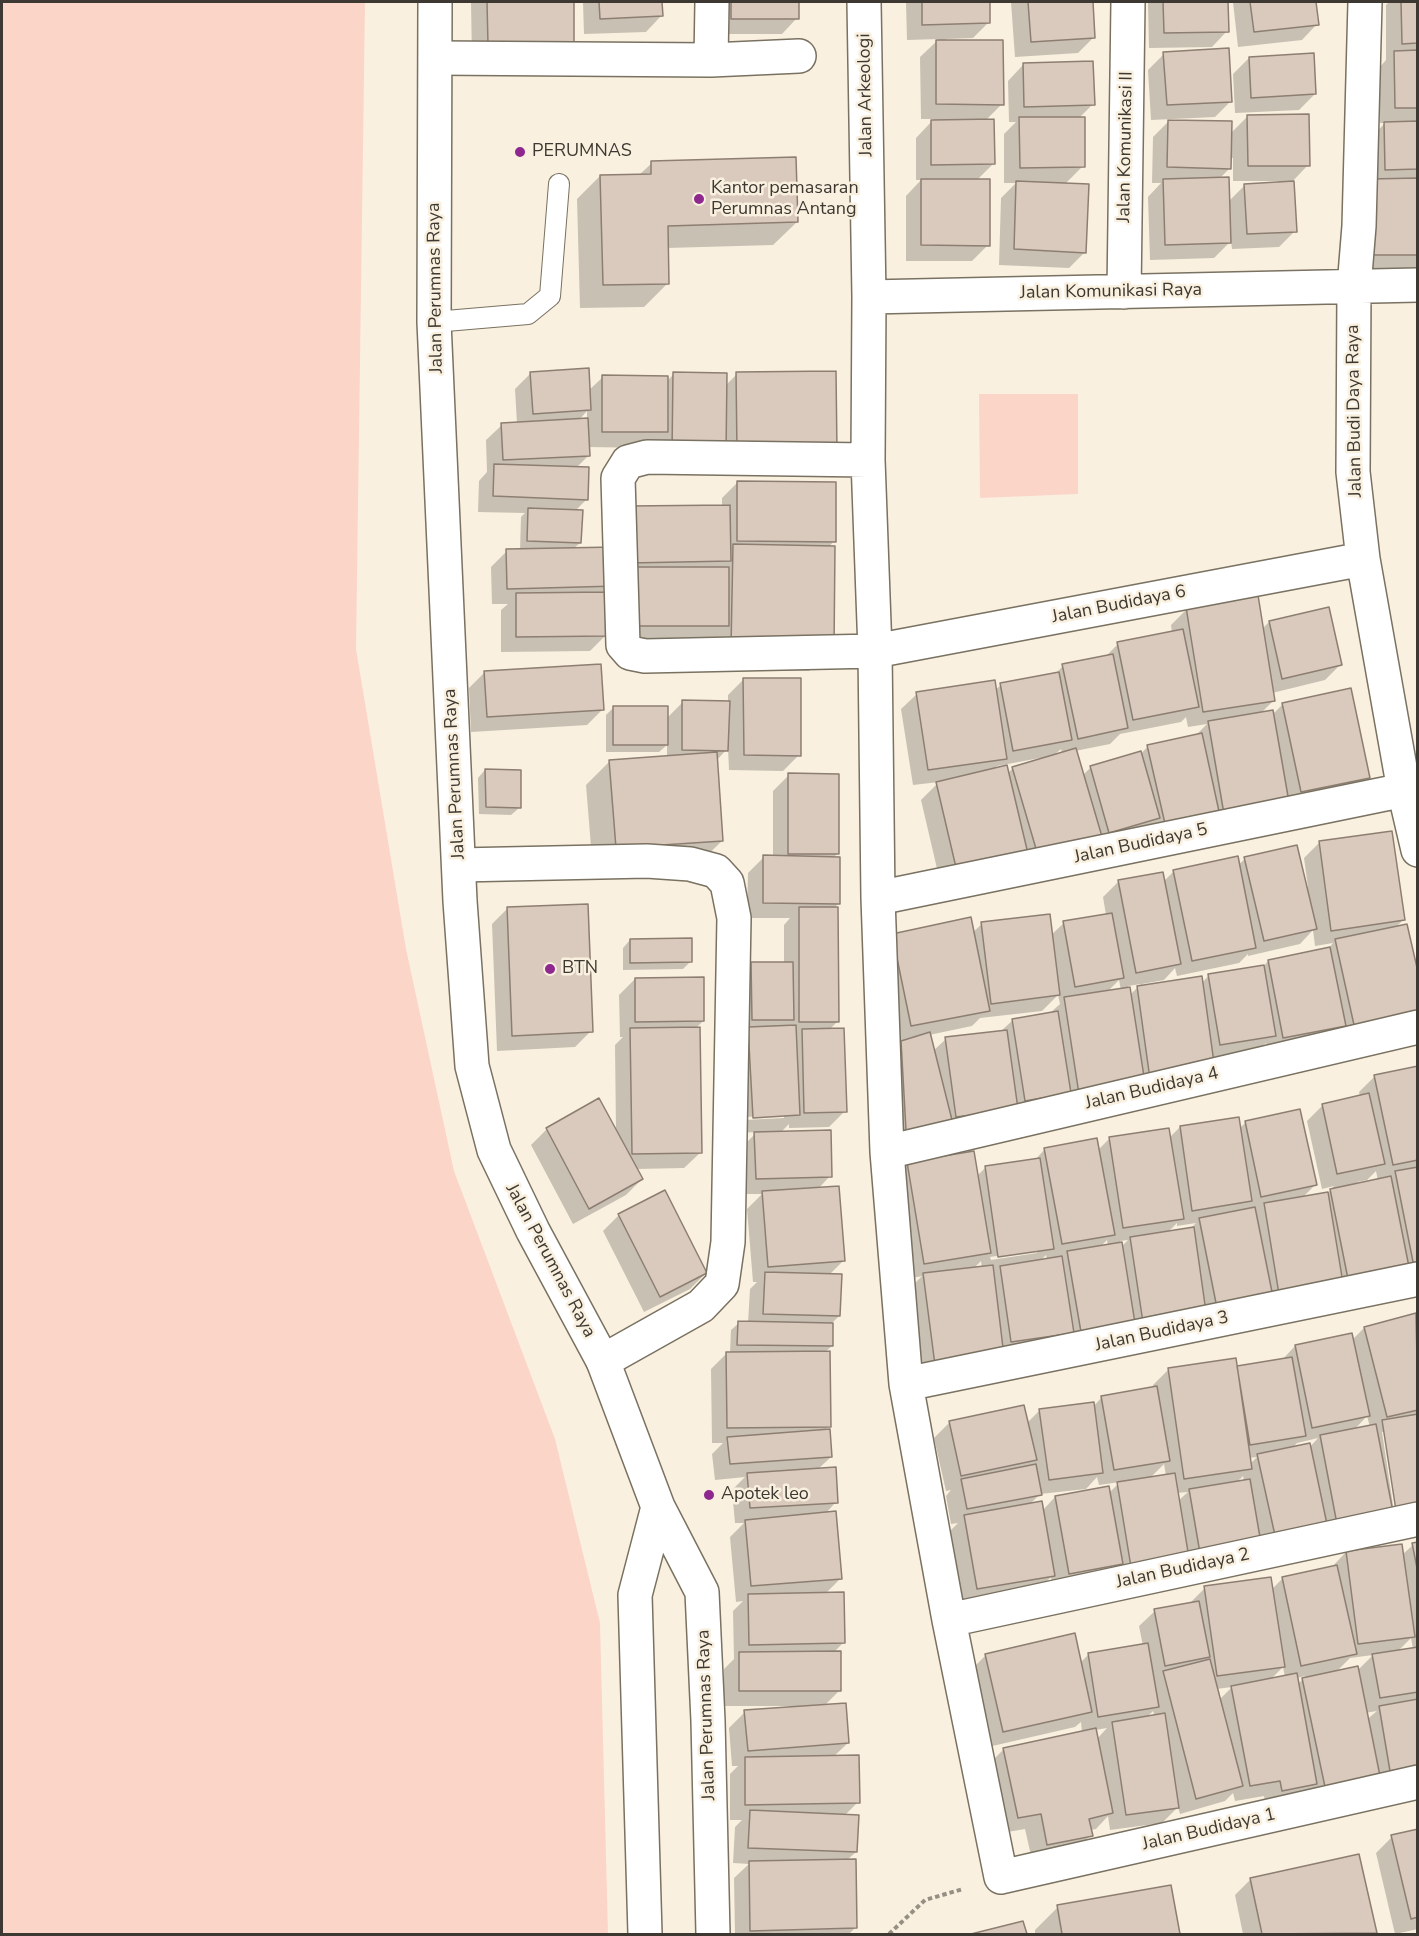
<!DOCTYPE html>
<html>
<head>
<meta charset="utf-8">
<style>
  body { margin:0 }
  #map { position:relative; width:1419px; height:1936px; overflow:hidden; background:#faf0df; font-family:"Nunito Sans",sans-serif }
  canvas { display:block }
  .frame { position:absolute; inset:0; border:3px solid #3d3932; pointer-events:none }
</style>
</head>
<body>
<div id="map">
<canvas width="1419" height="1936"></canvas>
<div class="frame"></div>
</div>
<script>
const ctx = document.querySelector('canvas').getContext('2d');
ctx.lineJoin = 'round';
function fill(path, color) { ctx.fillStyle = color; ctx.fill(path, 'evenodd'); }
const toPath = rows => new Path2D(rows.map(r => 'M' + r).join(''));
function strokePath(path, color, width, dash) { ctx.strokeStyle = color; ctx.lineWidth = width; ctx.lineCap = dash ? 'butt' : 'round'; ctx.setLineDash(dash || []); ctx.stroke(path); }
function write(font, color, halo, rows, align = 'center') {
  ctx.font = font + ' "Nunito Sans",sans-serif'; ctx.lineWidth = 5; ctx.setLineDash([]); ctx.textBaseline = 'middle'; ctx.strokeStyle = halo; ctx.fillStyle = color; for (const [text, x, y, turn = 0] of rows) {
    ctx.save(); ctx.translate(x, y); ctx.rotate((+turn || 0) * Math.PI / 180); ctx.textAlign = isNaN(turn) ? turn : align; if (halo) ctx.strokeText(text, 0, 0); ctx.fillText(text, 0, 0); ctx.restore();
  }
}
fill(toPath([
  [2,2,365,2,356,649,406,949,454,1171,555,1439,600,1623,608,1934,2,1934],
  [979,394,1078,394,1078,494,980,498]
]), '#fcd5c9');
fill(toPath([
  [471,2,572,2,573,43,472,60],
  [583,2,661,2,661,16,646,32,584,34],
  [716,2,797,2,797,18,782,34,716,34],
  [906,2,989,2,989,22,973,38,946,39,946,41,1002,104,985,121,993,164,976,181,988,245,972,261,906,261,906,196,921,180,916,180,916,138,934,119,921,119,920,57,939,39,907,40],
  [1011,2,1091,2,1094,37,1078,53,1015,57],
  [1148,2,1227,2,1227,31,1212,47,1149,48],
  [1233,2,1315,2,1317,24,1302,40,1238,47],
  [1389,2,1418,2,1418,269,1358,270,1369,140,1385,123,1380,123,1379,68,1386,60,1386,5],
  [1164,54,1231,101,1215,117,1151,120,1148,70],
  [1249,58,1315,94,1299,110,1235,113,1233,74],
  [1023,65,1093,104,1079,118,1083,166,1065,184,1085,252,1069,268,999,265,1001,198,1016,183,1004,183,1004,134,1016,122,1009,122,1008,81],
  [1248,116,1308,165,1291,183,1295,231,1279,247,1232,249,1231,241,1214,258,1150,260,1148,197,1161,183,1152,183,1153,137,1171,119,1171,122,1230,134],
  [1230,158,1233,158,1233,181,1278,181,1278,184,1245,185,1228,202,1219,179,1230,168],
  [652,163,797,222,773,245,667,248,668,283,644,307,580,308,577,199,600,176,639,175],
  [531,373,588,391,603,377,667,381,674,374,726,385,737,374,835,451,588,447,589,455,576,468,587,499,574,512,580,543,573,549,613,548,722,506,722,498,738,482,834,541,828,548,832,648,809,671,709,670,614,641,606,635,590,651,501,652,501,610,508,604,492,604,491,567,507,551,520,551,521,517,525,513,478,512,479,481,487,472,486,440,502,425,517,424,515,389],
  [587,411,587,419,579,420],
  [1187,609,1262,629,1269,622,1341,664,1325,680,1272,693,1274,700,1260,714,1272,715,1283,704,1368,777,1352,793,942,890,921,800,939,782,913,785,901,709,917,694,995,690,1001,685,1055,674,1063,666,1104,658,1118,644,1172,633,1171,625],
  [1186,717,1188,727,1207,724,1195,736,1148,746,1140,755,1091,767,1082,776,1075,751,1110,744,1120,734,1181,722],
  [1061,749,1062,754,1053,756],
  [1040,758,1040,760,1013,768,1007,774,993,770,997,766],
  [485,672,603,709,587,725,471,732,469,688],
  [744,679,799,755,783,771,729,770,728,748,716,761,722,841,698,864,593,871,586,785,609,762,667,758,667,745,659,752,606,752,606,715,614,707,667,718,683,702,728,703,728,695],
  [485,770,519,808,511,815,479,814,478,778],
  [789,775,837,854,832,859,839,903,833,909,837,1022,829,1030,845,1111,829,1127,789,1128,789,1124,780,1133,830,1176,818,1189,844,1260,829,1275,839,1316,832,1323,832,1346,824,1353,829,1426,825,1430,831,1457,817,1470,836,1502,825,1514,840,1579,825,1594,844,1642,833,1653,840,1690,824,1706,848,1743,833,1757,858,1802,844,1816,856,1852,847,1860,855,1928,849,1934,735,1934,734,1878,749,1864,733,1863,735,1827,742,1820,730,1820,730,1774,738,1766,732,1766,729,1728,745,1712,790,1708,790,1706,724,1706,724,1669,734,1659,733,1611,743,1601,736,1602,730,1537,744,1523,735,1523,732,1490,745,1477,715,1480,712,1454,723,1443,712,1443,711,1369,727,1353,730,1353,731,1330,739,1323,748,1323,750,1289,757,1282,753,1282,747,1209,762,1194,740,1194,739,1150,757,1132,737,1133,736,980,752,964,784,964,784,925,790,918,747,918,748,873,764,857,773,857,773,791],
  [784,1115,784,1118,745,1120,745,1117],
  [1320,842,1403,920,1395,928,1418,1026,1268,1053,1266,1043,1258,1051,891,1146,886,1059,905,1040,896,1041,877,951,972,933,982,924,1051,935,1064,923,1106,915,1103,897,1118,882,1163,882,1174,871,1238,865,1245,859,1308,887,1304,858],
  [1313,930,1315,946,1333,943,1328,949,1268,961,1263,967,1209,975,1202,983,1142,987,1142,984,1164,980,1175,968,1177,976,1239,963,1248,954,1248,956,1300,944],
  [1119,980,1121,990,1107,992],
  [1141,984,1130,995,1128,986],
  [1058,995,1060,1004,1049,1014,1013,1020,1000,1032,946,1039,933,1051,929,1035,972,1026,980,1018,1042,1011],
  [508,908,591,1031,575,1047,497,1051,492,924],
  [630,940,690,962,683,969,623,970,623,948],
  [635,979,703,1021,696,1028,700,1153,684,1168,636,1169,642,1179,626,1195,573,1224,531,1145,546,1130,599,1100,616,1132,615,1045,623,1037,620,1037,619,995],
  [1418,1067,1418,1288,919,1380,908,1290,922,1276,908,1279,892,1179,907,1163,976,1177,985,1168,1034,1161,1045,1149,1098,1150,1110,1138,1169,1138,1180,1127,1239,1129,1246,1122,1316,1184,1302,1198,1327,1194,1334,1186,1322,1189,1307,1121,1323,1105,1360,1097,1359,1092,1374,1077],
  [1376,1171,1378,1181,1358,1185,1357,1182,1367,1180],
  [1177,1223,1177,1226,1196,1223,1190,1229,1168,1232],
  [1107,1240,1108,1246,1100,1247],
  [1128,1240,1121,1247,1120,1241],
  [1037,1250,1037,1253,991,1260,990,1257],
  [1046,1255,1047,1260,1039,1262],
  [981,1261,982,1268,973,1269],
  [619,1215,706,1273,690,1289,644,1312,603,1231],
  [1415,1314,1418,1320,1418,1526,1053,1589,1051,1577,1037,1591,961,1604,949,1532,958,1523,951,1524,946,1496,951,1490,946,1491,934,1438,950,1422,1027,1423,1040,1410,1093,1407,1102,1397,1153,1388,1153,1385,1168,1370,1236,1368,1281,1361,1295,1346,1352,1340,1364,1328],
  [1367,1416,1370,1427,1354,1430],
  [1382,1432,1385,1432,1399,1524,1396,1525],
  [1318,1438,1309,1448,1291,1449,1297,1443],
  [1257,1457,1250,1464,1249,1458],
  [1164,1464,1166,1476,1150,1478],
  [1243,1476,1244,1481,1237,1482],
  [1097,1477,1099,1485,1120,1482,1109,1493,1055,1497,1042,1511,1030,1504,1040,1494,1086,1489],
  [1188,1492,1178,1501,1177,1493],
  [1418,1544,1418,1778,1266,1806,1264,1796,1235,1801,1233,1793,1225,1801,1180,1814,1178,1807,1162,1823,1110,1830,1108,1816,1096,1829,1090,1830,1091,1835,1075,1851,1032,1860,1025,1829,1002,1833,988,1765,1004,1749,1082,1733,1081,1722,1075,1727,988,1747,970,1671,986,1655,1080,1663,1088,1655,1143,1646,1139,1626,1155,1611,1189,1604,1205,1588,1272,1589,1283,1578,1331,1568,1346,1552,1402,1555,1413,1545],
  [1411,1638,1413,1649,1397,1652],
  [1373,1655,1357,1671,1336,1672,1350,1658],
  [1283,1667,1285,1677,1270,1680],
  [1306,1676,1298,1684,1296,1678],
  [1232,1687,1219,1700,1216,1689],
  [1153,1711,1155,1717,1146,1718],
  [1377,1711,1371,1716,1367,1720,1365,1713],
  [1107,1728,1097,1739,1095,1730],
  [1418,1831,1418,1929,1395,1934,1376,1853,1392,1837],
  [1251,1879,1375,1933,1373,1934,1243,1934,1235,1895],
  [1169,1886,1178,1934,1035,1934,1035,1930,1058,1907],
  [1022,1923,1025,1934,977,1934]
]), '#0003');
const building = toPath([
  [487,2,574,2,574,43,488,45,487,2],
  [599,2,662,2,663,16,600,19,599,2],
  [731,2,799,2,799,19,731,19,731,2],
  [922,2,990,2,990,23,922,25,922,2],
  [1028,2,1093,2,1095,38,1031,42,1028,2],
  [1163,2,1228,2,1229,32,1164,33,1163,2],
  [1250,2,1316,2,1319,25,1254,32,1250,2],
  [1401,2,1418,2,1418,43,1402,44,1401,2],
  [936,40,1003,40,1004,105,936,104,936,40],
  [1229,48,1232,102,1167,105,1163,52,1229,48],
  [1418,50,1418,108,1395,108,1394,51,1418,50],
  [1314,53,1316,94,1251,98,1249,57,1314,53],
  [1093,61,1095,105,1024,107,1023,63,1093,61],
  [1309,114,1310,166,1248,166,1247,115,1309,114],
  [1019,117,1085,117,1085,167,1020,168,1019,117],
  [994,119,995,164,931,165,931,120,994,119],
  [1168,120,1232,121,1231,169,1167,167,1168,120],
  [1418,121,1418,169,1385,170,1384,122,1418,121],
  [796,157,798,222,668,226,669,284,603,285,600,175,651,174,651,161,796,157],
  [1229,177,1231,243,1165,245,1163,179,1229,177],
  [1418,178,1418,255,1373,255,1371,179,1418,178],
  [921,179,990,179,990,246,921,245,921,179],
  [1016,181,1089,184,1086,253,1014,249,1016,181],
  [1294,181,1297,232,1247,234,1244,184,1294,181],
  [589,368,591,410,533,414,530,372,589,368],
  [836,371,837,452,737,453,736,372,836,371],
  [673,372,727,373,726,453,672,452,673,372],
  [602,375,668,376,668,432,602,432,602,375],
  [588,418,590,456,503,460,501,423,588,418],
  [494,464,589,467,588,500,493,496,494,464],
  [737,481,836,482,836,542,737,541,737,481],
  [730,505,731,561,629,563,628,506,730,505],
  [528,508,583,510,581,543,527,541,528,508],
  [733,544,835,546,834,648,731,647,733,544],
  [615,547,617,586,507,589,506,549,615,547],
  [630,567,729,567,729,626,629,626,630,567],
  [606,592,607,636,516,637,516,593,606,592],
  [1258,595,1275,701,1203,712,1186,607,1258,595],
  [1329,607,1342,665,1282,679,1269,621,1329,607],
  [1183,629,1199,707,1133,720,1117,642,1183,629],
  [1113,654,1128,728,1078,739,1062,664,1113,654],
  [601,664,604,710,487,717,484,671,601,664],
  [1059,672,1072,740,1013,751,1000,683,1059,672],
  [743,678,801,678,801,756,744,755,743,678],
  [995,680,1007,759,928,770,916,692,995,680],
  [1351,688,1370,778,1301,792,1282,703,1351,688],
  [682,700,730,701,728,751,682,750,682,700],
  [613,706,668,706,668,745,613,745,613,706],
  [1273,710,1289,802,1224,814,1208,721,1273,710],
  [1202,733,1220,816,1166,828,1147,745,1202,733],
  [1076,748,1103,840,1039,859,1012,767,1076,748],
  [1141,751,1160,818,1109,833,1090,766,1141,751],
  [717,752,723,841,616,848,609,760,717,752],
  [1007,765,1029,858,958,876,936,782,1007,765],
  [485,769,521,770,521,808,486,807,485,769],
  [788,773,839,774,839,854,788,854,788,773],
  [1392,831,1405,920,1331,931,1319,841,1392,831],
  [1297,845,1317,929,1264,941,1244,857,1297,845],
  [763,855,840,857,840,904,763,903,763,855],
  [1238,856,1256,948,1192,961,1173,870,1238,856],
  [1163,872,1181,964,1136,973,1118,880,1163,872],
  [588,904,593,1032,512,1036,507,907,588,904],
  [799,907,838,907,839,1022,799,1022,799,907],
  [1112,913,1124,978,1075,987,1063,921,1112,913],
  [1050,914,1060,995,991,1004,981,922,1050,914],
  [971,917,990,1011,911,1026,892,934,971,917],
  [1407,924,1418,972,1418,1021,1356,1034,1335,939,1407,924],
  [692,938,692,962,630,963,630,939,692,938],
  [1330,947,1346,1026,1283,1038,1268,960,1330,947],
  [751,962,793,962,794,1020,752,1020,751,962],
  [1264,965,1276,1036,1220,1045,1208,974,1264,965],
  [1202,976,1215,1070,1150,1079,1137,986,1202,976],
  [704,977,704,1021,635,1022,635,978,704,977],
  [1130,987,1145,1083,1079,1094,1064,997,1130,987],
  [1058,1011,1071,1093,1025,1101,1012,1019,1058,1011],
  [796,1025,800,1115,753,1118,748,1027,796,1025],
  [700,1027,702,1153,632,1154,630,1028,700,1027],
  [844,1028,847,1112,804,1113,802,1029,844,1028],
  [1007,1030,1018,1109,956,1117,945,1037,1007,1030],
  [930,1032,954,1128,906,1130,901,1041,930,1032],
  [1418,1066,1418,1160,1393,1165,1374,1075,1418,1066],
  [1369,1093,1385,1164,1337,1174,1322,1104,1369,1093],
  [599,1098,643,1179,589,1209,546,1128,599,1098],
  [1300,1109,1317,1185,1261,1197,1245,1121,1300,1109],
  [1239,1117,1252,1201,1192,1211,1180,1126,1239,1117],
  [1169,1128,1184,1219,1123,1228,1109,1137,1169,1128],
  [831,1130,832,1177,756,1179,754,1132,831,1130],
  [1097,1138,1115,1235,1062,1244,1044,1148,1097,1138],
  [974,1151,991,1253,924,1264,907,1162,974,1151],
  [1040,1158,1054,1249,998,1257,985,1166,1040,1158],
  [1418,1167,1418,1277,1416,1277,1395,1171,1418,1167],
  [1391,1176,1410,1272,1349,1284,1330,1189,1391,1176],
  [839,1186,845,1261,768,1267,762,1191,839,1186],
  [665,1190,707,1273,660,1297,618,1214,665,1190],
  [1328,1192,1343,1283,1279,1294,1264,1203,1328,1192],
  [1255,1207,1273,1297,1217,1308,1199,1218,1255,1207],
  [1194,1227,1207,1319,1144,1329,1130,1237,1194,1227],
  [1122,1242,1135,1323,1081,1332,1067,1251,1122,1242],
  [1062,1256,1074,1333,1011,1342,1000,1266,1062,1256],
  [993,1265,1004,1356,935,1365,923,1273,993,1265],
  [765,1272,842,1274,840,1316,763,1314,765,1272],
  [1416,1313,1418,1410,1387,1417,1364,1327,1416,1313],
  [738,1321,833,1323,833,1346,737,1345,738,1321],
  [1352,1333,1370,1416,1312,1428,1295,1345,1352,1333],
  [830,1351,831,1427,727,1428,726,1352,830,1351],
  [1292,1357,1306,1436,1250,1445,1237,1366,1292,1357],
  [1236,1358,1252,1469,1184,1479,1168,1368,1236,1358],
  [1157,1386,1170,1461,1114,1470,1101,1396,1157,1386],
  [1094,1402,1103,1473,1049,1480,1039,1409,1094,1402],
  [1024,1405,1037,1460,961,1476,949,1421,1024,1405],
  [1418,1414,1418,1514,1397,1517,1382,1420,1418,1414],
  [1376,1424,1393,1512,1337,1524,1320,1435,1376,1424],
  [830,1429,832,1457,730,1464,727,1437,830,1429],
  [1310,1443,1328,1529,1276,1540,1257,1454,1310,1443],
  [1036,1464,1042,1495,967,1509,961,1479,1036,1464],
  [836,1467,838,1503,750,1508,747,1473,836,1467],
  [1175,1473,1190,1564,1132,1573,1117,1482,1175,1473],
  [1250,1479,1262,1549,1201,1559,1189,1489,1250,1479],
  [1109,1486,1123,1564,1069,1574,1055,1496,1109,1486],
  [1042,1501,1055,1576,977,1589,964,1515,1042,1501],
  [836,1511,842,1579,751,1586,745,1520,836,1511],
  [1418,1542,1418,1573,1412,1543,1418,1542],
  [1402,1544,1415,1637,1358,1644,1346,1551,1402,1544],
  [1337,1565,1357,1654,1301,1666,1282,1577,1337,1565],
  [1271,1577,1285,1667,1217,1676,1204,1586,1271,1577],
  [844,1592,845,1643,749,1645,748,1594,844,1592],
  [1199,1601,1210,1657,1165,1666,1154,1609,1199,1601],
  [1075,1633,1092,1712,1003,1732,985,1654,1075,1633],
  [1148,1643,1159,1707,1098,1717,1088,1653,1148,1643],
  [1418,1647,1418,1692,1380,1698,1372,1654,1418,1647],
  [841,1651,841,1691,739,1691,739,1652,841,1651],
  [1210,1659,1243,1786,1196,1799,1163,1671,1210,1659],
  [1358,1666,1380,1776,1325,1787,1302,1678,1358,1666],
  [1297,1673,1317,1784,1282,1791,1280,1781,1250,1786,1231,1686,1297,1673],
  [1418,1699,1418,1766,1390,1771,1379,1706,1418,1699],
  [846,1703,849,1743,748,1751,744,1710,846,1703],
  [1165,1713,1179,1808,1126,1815,1112,1722,1165,1713],
  [1096,1728,1113,1813,1089,1819,1093,1836,1047,1845,1041,1814,1018,1818,1003,1748,1096,1728],
  [859,1755,860,1803,745,1805,745,1757,859,1755],
  [750,1810,859,1815,857,1852,748,1848,750,1810],
  [1418,1829,1418,1917,1411,1919,1391,1835,1418,1829],
  [1359,1854,1377,1933,1262,1934,1250,1878,1359,1854],
  [856,1859,857,1928,750,1931,749,1861,856,1859],
  [1171,1885,1180,1934,1062,1934,1057,1905,1171,1885],
  [1023,1921,1027,1934,971,1934,1023,1921]
]);
fill(building, '#dacabd');
strokePath(building, '#8d7e72', 1.5);
const service = toPath([
  [434,322,528,314,550,296,559,184]
]);
const minor = toPath([
  [864,2,869,297,868,460,875,651,878,898,887,1152,906,1384,949,1620,1001,1877,1418,1782],
  [1365,2,1359,226,1354,287,1353,472,1363,559,1404,790,1418,850],
  [436,58,711,60,799,56],
  [711,60,712,2],
  [1124,292,1128,2],
  [869,297,1418,285],
  [868,460,647,457,628,462,618,478,623,645,630,653,645,656,875,651,1363,559],
  [459,865,647,861,690,864,716,871,727,883,734,918,728,1242,722,1284,701,1306,603,1361],
  [878,898,1404,790],
  [887,1152,1418,1027],
  [906,1384,1418,1279],
  [949,1620,1418,1519]
]);
const tertiary = toPath([
  [435,2,434,322,460,901,472,1066,494,1150,533,1231,603,1361,658,1507,702,1592,708,1721,713,1934],
  [645,1934,635,1595,658,1507]
]);
strokePath(service, '#797161', 22);
strokePath(minor, '#797161', 36);
strokePath(tertiary, '#797161', 36);
strokePath(toPath([
  [889,1934,925,1900,963,1889]
]), '#968f84', 4, [4.5, 3]);
strokePath(service, '#fff', 20);
strokePath(minor, '#fff', 33);
strokePath(tertiary, '#fff', 33);
for (const [x, y, r, color] of [
  [520,152,6,"#8e288e"],
  [699,199,6,"#8e288e"],
  [550,969,6,"#8e288e"],
  [709,1495,6,"#8e288e"]
]) { const dot = new Path2D(); dot.arc(x, y, r, 0, 2 * Math.PI); ctx.fillStyle = color; ctx.fill(dot); strokePath(dot, '#faf0df', 2); }
write('18px', '#3d3932', '#faf0df', [
  ["Jalan Arkeologi",866,95,-91],
  ["Jalan Komunikasi II",1126,147,-89],
  ["Jalan Perumnas Raya",436,288,-91],
  ["Jalan Komunikasi Raya",1111,292,-1],
  ["Jalan Budi Daya Raya",1355,411,-91],
  ["Jalan Budidaya 6",1119,605,-11],
  ["Jalan Perumnas Raya",455,774,-93],
  ["Jalan Budidaya 5",1141,844,-12],
  ["Jalan Budidaya 4",1152,1089,-13],
  ["Jalan Perumnas Raya",550,1261,62],
  ["Jalan Budidaya 3",1162,1332,-12],
  ["Jalan Budidaya 2",1183,1569,-12],
  ["Jalan Perumnas Raya",707,1715,-92],
  ["Jalan Budidaya 1",1209,1830,-13]
]);
write('18px', '#3d3932', '#faf0df', [
  ["PERUMNAS",532,152],
  ["Kantor pemasaran",711,189],
  ["Perumnas Antang",711,210],
  ["BTN",562,969],
  ["Apotek leo",721,1495]
], 'left');
</script>
</body>
</html>
